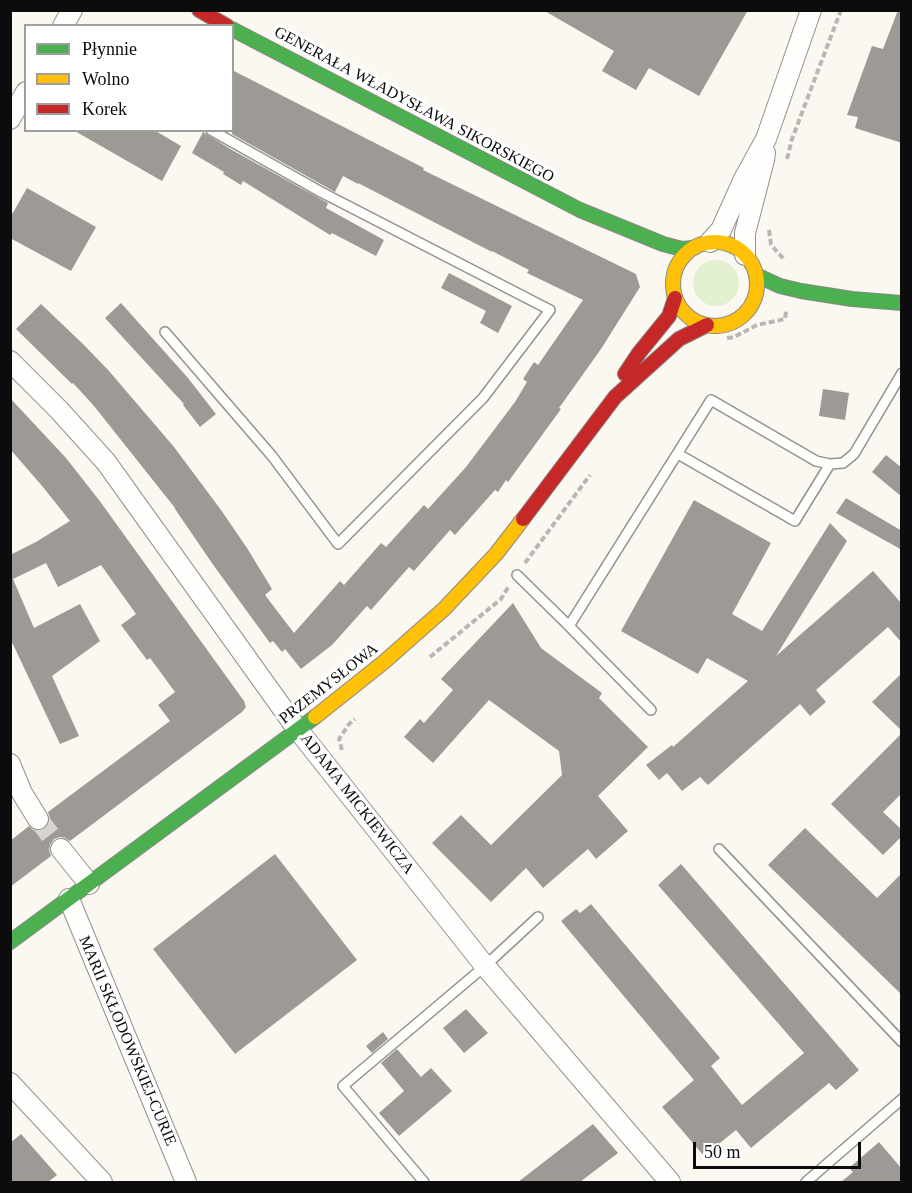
<!DOCTYPE html>
<html>
<head>
<meta charset="utf-8">
<style>
  body { margin:0 }
  #map { position:relative; width:912px; height:1193px; overflow:hidden; background:#faf8f0; font-family:Georgia,serif }
  canvas { display:block }
  .frame { position:absolute; inset:0; border:12px solid #0c0c0c; pointer-events:none }
  .legend { position:absolute; left:24px; top:24px; width:210px; height:108px; box-sizing:border-box; background:#fff; border:2px solid #9e9e9e; margin:0; padding:8px 10px; list-style:none; font-size:18px; color:#0c0c0c }
  .legend li { display:flex; align-items:center; gap:12px; height:30px }
  .legend b { width:30px; border:2px solid #9e9e9e }
  .scale { position:absolute; left:693px; top:1142px; width:168px; height:27px; box-sizing:border-box; border:3px solid #0c0c0c; border-top:0; padding-left:8px; font-size:18px; line-height:21px; white-space:nowrap; color:#0c0c0c; -webkit-text-stroke:4px #fff; paint-order:stroke }
</style>
</head>
<body>
<div id="map">
<canvas width="912" height="1193"></canvas>
<div class="frame"></div>
<ul class="legend">
<li><b style="height:8px;background:#4caf50"></b>Płynnie</li>
<li><b style="height:8px;background:#ffc107"></b>Wolno</li>
<li><b style="height:8px;background:#c62828"></b>Korek</li>
</ul>
<div class="scale">50 m</div>
</div>
<script>
const ctx = document.querySelector('canvas').getContext('2d');
ctx.lineJoin = 'round';
function fill(path, color) { ctx.fillStyle = color; ctx.fill(path, 'evenodd'); }
const toPath = rows => new Path2D(rows.map(r => 'M' + r).join(''));
function strokePath(path, color, width, dash) { ctx.strokeStyle = color; ctx.lineWidth = width; ctx.lineCap = dash ? 'butt' : 'round'; ctx.setLineDash(dash || []); ctx.stroke(path); }
function write(font, color, halo, rows, align = 'center') {
  ctx.font = font + ' Georgia,serif'; ctx.lineWidth = 6; ctx.setLineDash([]); ctx.textBaseline = 'middle'; ctx.strokeStyle = halo; ctx.fillStyle = color; for (const [text, x, y, turn = 0] of rows) {
    ctx.save(); ctx.translate(x, y); ctx.rotate((+turn || 0) * Math.PI / 180); ctx.textAlign = isNaN(turn) ? turn : align; if (halo) ctx.strokeText(text, 0, 0); ctx.fillText(text, 0, 0); ctx.restore();
  }
}
fill(toPath([
  '693 283a23 23 0 1 1 46 0a23 23 0 1 1-46 0Z'
]), '#e2f0cf');
fill(toPath([
  [543,10,748,10,699,96,649,68,636,90,602,71,614,51],
  [898,10,902,10,902,143,855,128,858,117,847,115,872,46,883,49],
  [232,70,424,168,423,170,636,274,640,287,601,349,559,408,561,409,508,482,506,480,498,492,495,490,455,535,450,530,414,571,409,567,371,610,367,606,332,645,301,669,285,649,282,652,273,641,270,643,214,566,175,509,175,508,94,406,73,383,72,384,16,329,41,304,83,344,109,371,174,447,221,510,247,548,272,589,265,595,294,633,340,581,344,585,381,543,386,547,424,505,428,509,466,467,515,402,527,382,523,379,534,362,538,365,583,300,527,273,529,270,492,251,492,252,358,183,358,184,343,176,335,192,232,134],
  [73,130,154,130,181,146,162,181],
  [203,132,232,150,328,203,326,208,384,240,376,256,332,233,330,235,243,181,241,185,223,174,224,172,192,153],
  [27,188,96,227,71,271,10,238,10,218],
  [449,273,512,306,498,333,480,323,486,311,441,288],
  [121,303,188,378,216,414,200,427,183,405,184,404,105,318],
  [823,389,849,393,845,420,819,416],
  [10,398,66,458,99,500,244,701,246,707,242,712,70,841,65,838,60,837,54,839,50,845,49,850,51,856,10,887,10,841,29,826,33,830,38,831,45,829,49,824,50,819,48,812,170,721,158,705,175,692,150,658,147,660,121,625,136,614,101,565,58,587,46,563,13,579,34,628,80,604,100,641,52,676,79,736,60,744,10,638,10,555,36,542,70,521,43,487,10,449],
  [886,455,902,468,902,497,872,472],
  [846,498,902,531,902,550,836,513],
  [694,500,771,543,732,614,762,631,830,523,847,541,776,656,873,571,902,604,902,643,888,627,816,690,826,702,810,716,800,704,708,785,700,777,682,791,667,773,659,780,646,765,672,745,673,747,748,681,707,658,698,674,621,631],
  [513,603,541,648,602,693,599,698,648,747,598,796,628,831,596,859,588,849,543,888,526,868,491,902,432,843,461,815,491,845,562,775,559,751,489,700,433,763,404,737,420,719,424,723,453,690,441,679],
  [902,673,902,731,872,702],
  [902,733,902,793,883,812,902,830,902,836,883,855,831,804],
  [805,828,877,898,902,873,902,995,768,865],
  [275,854,357,960,235,1054,153,949],
  [681,864,859,1070,836,1090,829,1083,751,1148,736,1130,704,1156,662,1107,694,1080,561,921,576,909,580,913,591,904,720,1058,711,1066,742,1105,804,1053,658,885],
  [466,1009,488,1033,464,1053,443,1028],
  [383,1032,388,1039,372,1053,366,1046],
  [397,1049,421,1077,431,1068,452,1091,399,1136,379,1113,404,1091,381,1063],
  [593,1124,618,1153,580,1182,518,1182],
  [21,1134,57,1175,48,1182,10,1182,10,1143],
  [879,1142,902,1169,902,1182,841,1182,853,1172,849,1168]
]), '#9d9a96');
strokePath(toPath([
  [38,819,61,849]
]), '#d6d5ce', 20, [20, 10]);
const lane = toPath([
  [165,332,272,456,338,544,483,398,550,310,321,192,211,130],
  [678,454,795,521,830,464],
  [517,575,569,626],
  [651,710,569,626,711,400,816,461,830,464,843,463,854,454,902,373],
  [719,849,902,1042],
  [424,1182,343,1086,485,966,538,917],
  [806,1182,902,1099]
]);
const street = toPath([
  [63,26,72,10],
  [10,119,26,92],
  [710,242,721,230,744,179,766,139,811,10],
  [745,255,745,233,764,160,765,153],
  [10,361,59,410,106,462,298,730,485,966,670,1182],
  [10,764,22,793,38,819],
  [61,849,89,884],
  [69,899,186,1182],
  [10,1083,102,1182]
]);
const fast = toPath([
  [232,29,580,210,663,244,682,249,693,248],
  [756,275,780,286,801,291,852,299,902,303],
  [10,942,315,717]
]);
const slow = toPath([
  '673 284a42 42 0 1 1 84 0a42 42 0 1 1-84 0Z',
  [315,717,384,662,444,609,496,554,523,519]
]);
const jam = toPath([
  [199,10,227,26],
  [625,374,639,353,669,316,675,298],
  [523,519,615,397,679,339,707,325]
]);
strokePath(lane, '#93928f', 12);
strokePath(street, '#93928f', 22);
strokePath(fast, '#8a8985', 16);
strokePath(slow, '#8a8985', 16);
strokePath(jam, '#8a8985', 16);
strokePath(toPath([
  [787,159,792,139,841,10],
  [769,230,771,244,777,252,784,259],
  [727,338,734,337,757,325,785,319,786,311],
  [525,563,590,475],
  [430,657,501,599,509,586],
  [342,750,339,739,349,724,355,719]
]), '#b7b7b5', 4, [6, 3]);
strokePath(lane, '#fefefd', 9);
strokePath(street, '#fefefd', 20);
strokePath(fast, '#4caf50', 14);
strokePath(slow, '#ffc107', 14);
strokePath(jam, '#c62828', 14);
write('16px', '#0c0c0c', '#fff', [
  ["GENERAŁA WŁADYSŁAWA SIKORSKIEGO",414,105,28],
  ["PRZEMYSŁOWA",329,684,-38],
  ["ADAMA MICKIEWICZA",357,804,52],
  ["MARII SKŁODOWSKIEJ-CURIE",127,1041,67]
]);
</script>
</body>
</html>
